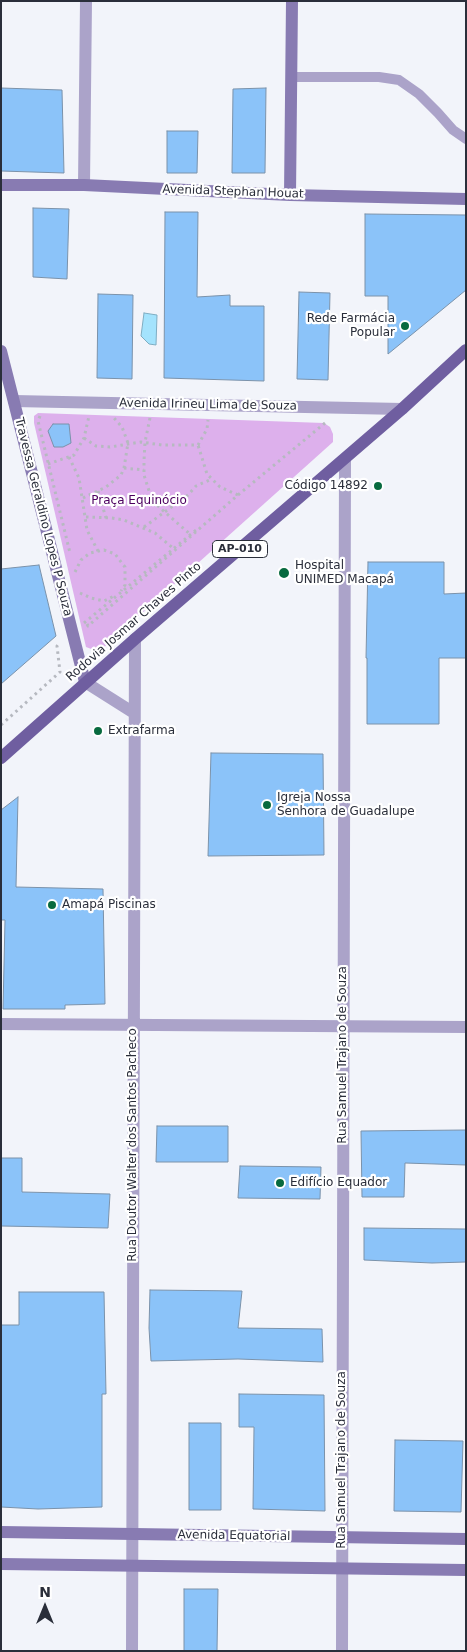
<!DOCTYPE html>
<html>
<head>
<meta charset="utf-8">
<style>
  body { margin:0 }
  #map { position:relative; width:467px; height:1652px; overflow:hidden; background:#f2f4fa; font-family:"DejaVu Sans",sans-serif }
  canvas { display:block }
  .frame { position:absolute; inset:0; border:2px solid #2a2e3a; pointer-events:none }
  .north { position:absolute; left:20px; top:1582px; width:50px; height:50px; -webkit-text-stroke:4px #fff; paint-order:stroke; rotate:0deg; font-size:14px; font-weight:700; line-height:20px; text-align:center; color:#2a2e3a }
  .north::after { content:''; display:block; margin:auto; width:18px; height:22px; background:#2a2e3a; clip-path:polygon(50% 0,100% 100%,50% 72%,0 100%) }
</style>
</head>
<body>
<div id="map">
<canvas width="467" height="1652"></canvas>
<div class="frame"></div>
<div class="north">N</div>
</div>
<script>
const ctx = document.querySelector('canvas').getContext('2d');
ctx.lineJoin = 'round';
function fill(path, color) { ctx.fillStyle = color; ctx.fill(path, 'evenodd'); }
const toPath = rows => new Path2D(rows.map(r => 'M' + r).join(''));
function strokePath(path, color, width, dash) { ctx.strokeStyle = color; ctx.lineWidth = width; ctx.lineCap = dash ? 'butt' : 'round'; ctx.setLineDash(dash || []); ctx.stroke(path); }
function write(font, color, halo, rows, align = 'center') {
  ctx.font = font + ' "DejaVu Sans",sans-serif'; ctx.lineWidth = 4.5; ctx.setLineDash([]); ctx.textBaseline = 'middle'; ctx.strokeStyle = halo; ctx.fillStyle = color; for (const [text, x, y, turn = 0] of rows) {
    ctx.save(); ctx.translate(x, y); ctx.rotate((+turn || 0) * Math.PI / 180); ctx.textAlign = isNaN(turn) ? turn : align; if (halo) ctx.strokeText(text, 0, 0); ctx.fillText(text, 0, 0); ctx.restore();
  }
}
fill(toPath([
  [38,413,324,423,330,427,333,434,333,442,101,650,94,650,86,647,34,423,34,416]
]), '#ddb0ec');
const water = toPath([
  [144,313,157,315,156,345,149,344,141,336,144,313]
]);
fill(water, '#a4e3fd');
strokePath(water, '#7fadc2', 1);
const building = toPath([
  [1,88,62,90,64,173,1,171,1,88],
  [266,88,265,173,232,173,233,89,266,88],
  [167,131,198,131,197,173,167,173,167,131],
  [33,208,69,209,67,279,33,277,33,208],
  [165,212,198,212,197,297,230,295,230,306,264,306,264,381,164,378,165,212],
  [365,214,466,215,466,290,388,354,388,296,365,296,365,214],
  [299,292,330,293,328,380,297,379,299,292],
  [98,294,133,295,132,379,97,378,98,294],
  [53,424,69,424,71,443,63,447,54,447,48,431,53,424],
  [368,562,444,562,444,594,466,593,466,658,439,658,439,724,367,724,367,658,366,658,368,562],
  [39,565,56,636,1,684,1,569,39,565],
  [211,753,323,754,324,855,208,856,211,753],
  [18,797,16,887,103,889,105,1004,65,1005,65,1009,3,1009,5,920,1,920,1,810,18,797],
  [157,1126,228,1126,228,1162,156,1162,157,1126],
  [466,1130,466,1165,405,1163,404,1197,362,1197,361,1131,466,1130],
  [1,1158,22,1158,22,1192,110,1194,108,1228,1,1226,1,1158],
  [240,1166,321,1167,320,1199,238,1198,240,1166],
  [364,1228,466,1229,466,1262,432,1263,364,1260,364,1228],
  [150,1290,242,1291,238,1328,322,1329,323,1362,238,1359,151,1361,149,1328,150,1290],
  [19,1292,104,1292,106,1394,102,1394,102,1507,38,1509,1,1507,1,1325,19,1325,19,1292],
  [239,1394,324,1395,325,1511,253,1509,254,1427,239,1427,239,1394],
  [189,1423,221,1423,221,1510,189,1510,189,1423],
  [395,1440,463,1441,461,1512,394,1511,395,1440],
  [184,1589,218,1589,217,1651,184,1651,184,1589]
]);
fill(building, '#8bc3f9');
strokePath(building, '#7b92aa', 1);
strokePath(toPath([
  [40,416,38,421,70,553],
  [150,418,145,442,144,461,144,475,151,497,159,507,191,535],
  [84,438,96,446,110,447,141,442,162,445,198,445,207,429,208,420],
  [69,457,79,478,87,530,98,551],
  [48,464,74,455,84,438,89,416],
  [124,468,144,470],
  [98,491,106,518],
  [238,495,325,423],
  [83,498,106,487,121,475,124,468,128,443,122,427,114,418],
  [86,517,112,518,124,520,155,533,174,549],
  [144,527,188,495,196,486,212,479],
  [75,572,81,560,90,553,104,550,115,554,125,567,125,585,121,591],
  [80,593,91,598,104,601,114,596],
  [84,623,196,530],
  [87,624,88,626,238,495,220,487,207,474,198,445],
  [1,725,60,672,57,646,60,643]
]), '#b6b9c0', 3, [2.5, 4]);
strokePath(toPath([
  [291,77,379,77,399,80,419,94,438,113,453,130,466,139]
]), '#aba3c9', 10);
strokePath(toPath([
  [84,185,86,1],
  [14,401,402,409],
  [85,682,134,713],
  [1,1024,466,1027],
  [132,1651,135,639],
  [342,1651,345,460]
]), '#aba3c9', 12);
strokePath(toPath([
  [1,185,84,185,290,195,466,199],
  [290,195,292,1],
  [1,351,85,682],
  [1,1532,466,1539],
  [1,1564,466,1570]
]), '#887bb2', 12);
strokePath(toPath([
  [1,758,135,639,402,409,466,350]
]), '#6f5ea0', 12);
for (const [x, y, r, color] of [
  [405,326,5,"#086a3f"],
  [378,486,5,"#086a3f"],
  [284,573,6,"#086a3f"],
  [98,731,5,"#086a3f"],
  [267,805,5,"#086a3f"],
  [52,905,5,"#086a3f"],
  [280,1183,5,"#086a3f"]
]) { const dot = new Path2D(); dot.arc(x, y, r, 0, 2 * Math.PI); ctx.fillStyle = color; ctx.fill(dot); strokePath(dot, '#fff', 2); }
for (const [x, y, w] of [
  [240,549,55]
]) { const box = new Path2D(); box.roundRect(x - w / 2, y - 8.5, w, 17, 4); ctx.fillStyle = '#fff'; ctx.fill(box); strokePath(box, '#2a2e3a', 1); }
write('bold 11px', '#2a2e3a', null, [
  ["AP-010",240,549]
]);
write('12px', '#2a2e3a', '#fff', [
  ["Avenida Stephan Houat",233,192,2],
  ["Avenida Irineu Lima de Souza",208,405,1],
  ["Travessa Geraldino Lopes P Souza",43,517,76],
  ["Rodovia Josmar Chaves Pinto",134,622,-41],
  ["Rua Samuel Trajano de Souza",343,1055,-90],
  ["Rua Doutor Walter dos Santos Pacheco",133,1145,-90],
  ["Rua Samuel Trajano de Souza",342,1460,-90],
  ["Avenida Equatorial",234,1536,1]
]);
write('12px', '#2a2e3a', '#fff', [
  ["Rede Farmácia",395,319,"right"],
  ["Popular",395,333,"right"],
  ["Código 14892",368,486,"right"],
  ["Hospital",295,566],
  ["UNIMED Macapá",295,580],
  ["Extrafarma",108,731],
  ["Igreja Nossa",277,798],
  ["Senhora de Guadalupe",277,812],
  ["Amapá Piscinas",62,905],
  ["Edifício Equador",290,1183]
], 'left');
write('12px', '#4c005f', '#fff', [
  ["Praça Equinócio",139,501]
]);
</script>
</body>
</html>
